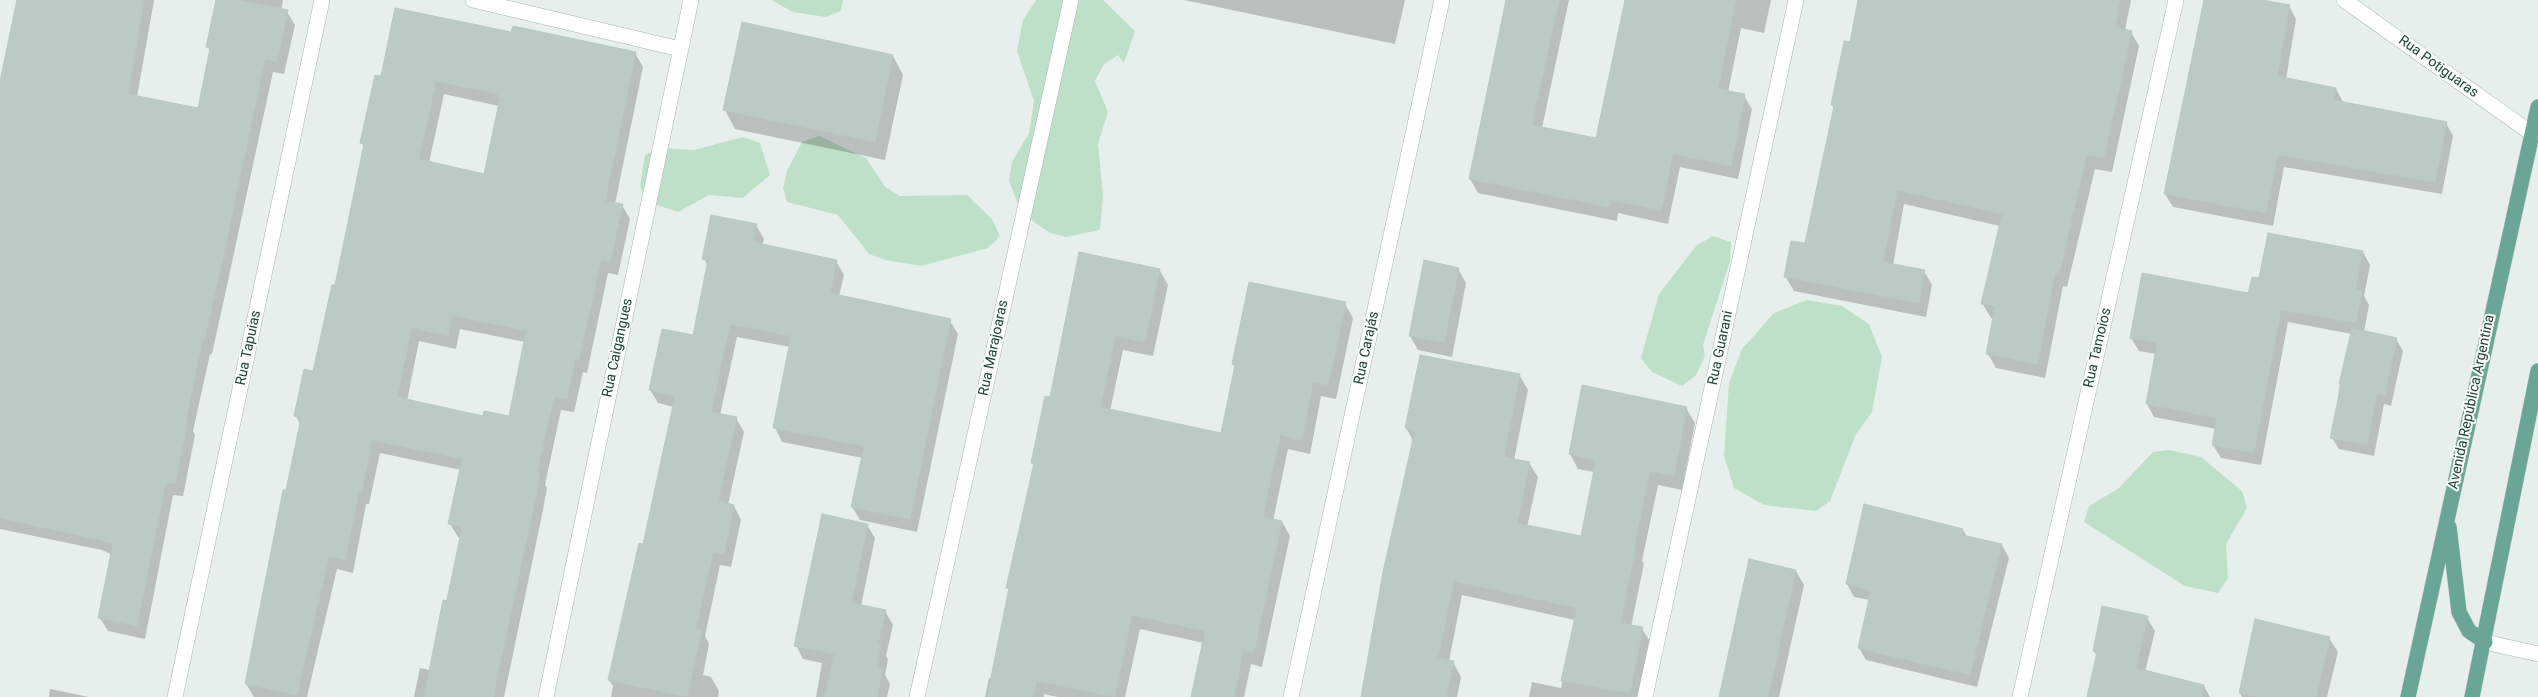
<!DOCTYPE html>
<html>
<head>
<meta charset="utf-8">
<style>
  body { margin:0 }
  canvas { display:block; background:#e6efeb }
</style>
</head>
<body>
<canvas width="2538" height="697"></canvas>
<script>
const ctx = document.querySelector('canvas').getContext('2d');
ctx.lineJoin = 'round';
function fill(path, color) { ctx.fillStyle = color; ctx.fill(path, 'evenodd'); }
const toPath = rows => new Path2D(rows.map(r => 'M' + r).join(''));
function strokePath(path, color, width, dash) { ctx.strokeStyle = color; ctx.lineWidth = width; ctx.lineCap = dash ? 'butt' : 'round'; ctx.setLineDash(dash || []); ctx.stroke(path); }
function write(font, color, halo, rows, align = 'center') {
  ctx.font = font + ' Roboto,sans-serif'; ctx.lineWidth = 4; ctx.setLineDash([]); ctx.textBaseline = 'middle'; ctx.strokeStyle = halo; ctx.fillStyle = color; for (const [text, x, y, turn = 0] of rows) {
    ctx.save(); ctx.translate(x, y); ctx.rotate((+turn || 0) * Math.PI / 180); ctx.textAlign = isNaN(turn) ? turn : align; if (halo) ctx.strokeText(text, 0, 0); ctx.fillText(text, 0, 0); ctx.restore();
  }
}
fill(toPath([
  [771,0,843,0,841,11,826,17,793,12],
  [1036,0,1103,0,1135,31,1124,63,1118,55,1104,64,1095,81,1108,112,1098,144,1103,195,1100,230,1066,237,1050,233,1022,214,1009,181,1012,162,1029,133,1034,101,1017,51,1023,20],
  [819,136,866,158,885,187,900,196,967,195,992,219,1000,236,988,248,921,266,885,260,869,254,838,215,787,202,783,188,787,171,802,142],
  [743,137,760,143,770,175,743,198,709,195,678,212,647,202,640,186,645,155,660,148,694,150],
  [1713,236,1731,242,1730,261,1703,345,1705,356,1696,375,1682,386,1652,372,1641,358,1659,294,1697,245],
  [1807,300,1842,306,1869,324,1882,357,1872,412,1856,434,1830,501,1816,511,1764,505,1734,488,1724,456,1729,383,1742,349,1774,313],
  [2169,450,2201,457,2242,491,2247,508,2226,544,2228,578,2218,593,2185,586,2084,522,2089,506,2119,488,2153,452]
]), '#bfe0c8');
fill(toPath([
  [17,0,154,0,137,97,199,109,211,52,208,47,217,0,283,0,281,10,287,12,295,25,284,74,273,72,226,290,212,354,210,354,193,431,195,435,183,496,173,495,145,639,108,631,100,618,112,555,102,550,0,529,0,81],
  [1184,0,1405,0,1395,44],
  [1507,0,1569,0,1542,128,1597,139,1626,0,1771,0,1764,33,1741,28,1728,92,1744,96,1752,109,1738,179,1680,167,1668,224,1618,213,1617,221,1478,193,1470,179],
  [1860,0,2131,0,2125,30,2131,32,2139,46,2112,172,2095,169,2067,287,2063,286,2045,378,1996,368,1988,354,1994,318,1991,318,1982,303,2000,226,1904,204,1893,265,1924,271,1932,285,1926,317,1794,291,1785,276,1806,245,1835,109,1833,105,1851,44],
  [2234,0,2255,0,2289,6,2296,19,2286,79,2336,89,2343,102,2446,123,2453,136,2442,194,2284,167,2273,226,2173,207,2165,194],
  [512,34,635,53,643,67,615,204,622,205,630,219,618,275,608,273,587,373,583,372,574,412,561,410,545,485,547,488,542,515,504,697,414,697,420,668,430,670,461,538,458,537,450,524,461,470,380,453,369,504,366,504,353,573,337,569,307,697,254,697,246,684,301,426,296,416,314,372,336,287,364,148,362,143,381,78],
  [444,94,499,106,485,175,429,163],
  [460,329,525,342,510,418,484,417,407,401,419,341,456,349],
  [893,56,903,75,885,160,735,129,725,110],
  [756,225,764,239,762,246,836,261,844,275,839,296,950,321,958,334,917,532,860,520,852,507,863,458,782,442,775,428,790,347,737,337,720,415,736,418,744,432,728,505,734,506,741,520,731,567,720,565,705,636,709,644,703,675,711,677,719,691,718,697,611,697,613,686,609,680,623,614,625,614,644,545,674,407,658,403,650,390,694,336,708,266,704,259],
  [2363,252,2370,265,2364,296,2369,305,2364,332,2396,339,2403,351,2391,406,2384,404,2374,456,2339,449,2332,438,2340,384,2352,334,2288,322,2261,465,2221,458,2213,445,2216,429,2154,417,2147,404,2156,354,2139,351,2131,338,2249,294,2260,280],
  [1458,269,1466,283,1452,357,1418,350,1410,336],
  [1160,271,1168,285,1153,356,1123,350,1110,411,1222,435,1235,368,1233,364,1345,304,1353,318,1336,399,1321,396,1310,454,1288,449,1273,521,1282,522,1290,536,1262,667,1251,664,1244,697,1192,697,1204,643,1140,629,1125,697,1058,697,1044,694,1044,697,985,697,989,678,992,679,1010,591,1008,588,1034,466,1032,462,1051,398],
  [1520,376,1528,390,1514,460,1529,463,1538,477,1527,527,1582,538,1594,472,1578,469,1570,454,1686,408,1695,423,1682,490,1658,485,1642,561,1644,563,1631,627,1642,629,1651,643,1640,697,1529,697,1532,682,1561,688,1575,620,1462,595,1449,661,1453,662,1461,677,1457,697,1362,697,1373,641,1371,637,1398,505,1401,506,1414,442,1406,428],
  [867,525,875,538,861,606,885,611,893,625,886,656,888,659,885,675,890,684,887,697,816,697,822,663,803,659,796,645],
  [1963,530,1967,537,2002,545,2009,558,1977,687,1866,660,1859,648,1870,600,1854,597,1847,584],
  [1796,571,1804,585,1779,697,1721,697],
  [2147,618,2155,631,2145,672,2204,686,2210,697,2087,697,2097,656,2094,651],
  [2329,638,2338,652,2327,697,2242,697,2240,692],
  [50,689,89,697,49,697]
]), '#0003');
const building = toPath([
  [17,0,144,0,128,94,198,108,210,48,206,47,216,0,238,0,288,10,277,62,265,59,219,276,204,341,202,341,186,420,188,420,175,484,166,482,137,626,98,618,113,543,0,518,0,81,17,0],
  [1506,0,1559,0,1532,125,1596,138,1625,0,1736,0,1718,89,1745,94,1731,166,1673,154,1661,210,1611,200,1609,207,1469,179,1506,0],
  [1858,0,2120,0,2115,27,2132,31,2104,158,2087,155,2059,273,2055,272,2038,364,1986,354,1995,306,1981,304,2002,214,1897,190,1883,262,1925,270,1919,303,1784,277,1791,241,1805,243,1834,106,1831,105,1844,41,1850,42,1858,0],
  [2204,0,2262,0,2290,5,2277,76,2336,88,2334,100,2447,122,2435,182,2278,155,2266,213,2164,194,2204,0],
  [395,8,511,32,513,26,636,52,605,201,623,204,610,262,601,260,579,360,575,359,567,399,554,397,537,473,540,473,535,501,493,697,424,697,443,600,447,601,462,527,448,524,462,459,372,440,362,491,359,491,345,560,329,556,297,695,245,684,283,490,286,490,301,418,294,416,304,369,313,371,332,285,335,285,364,144,360,143,375,75,381,76,395,8],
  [436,81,498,94,497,97,500,98,484,174,419,159,436,81],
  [452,315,526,331,509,416,484,411,483,416,397,397,412,328,448,336,452,315],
  [742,22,893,55,875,142,723,110,742,22],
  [711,215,757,224,753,242,837,260,830,293,951,319,910,519,851,507,864,446,773,428,791,336,730,324,711,412,737,417,718,501,734,505,724,554,713,552,696,628,702,630,687,697,608,680,639,543,643,544,675,396,649,390,662,329,693,335,708,260,702,259,711,215],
  [2268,233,2363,251,2355,290,2362,291,2356,323,2281,310,2254,453,2212,445,2217,418,2146,404,2157,343,2130,338,2142,273,2248,293,2252,277,2259,278,2268,233],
  [1079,252,1160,269,1145,342,1116,336,1100,407,1221,433,1235,365,1232,364,1249,282,1346,302,1328,385,1313,382,1302,440,1280,435,1263,517,1282,521,1254,653,1243,651,1234,697,1191,697,1205,631,1132,615,1115,697,1037,681,1033,697,987,697,1009,588,1006,588,1034,463,1031,463,1045,396,1050,397,1079,252],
  [1424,260,1459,268,1444,343,1409,336,1424,260],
  [2352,328,2397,338,2385,395,2377,393,2367,445,2330,438,2341,385,2339,384,2352,328],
  [1420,355,1520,374,1504,457,1530,462,1517,523,1581,536,1596,460,1569,454,1582,385,1687,407,1674,476,1650,471,1634,547,1636,547,1620,623,1643,627,1630,693,1561,681,1577,608,1454,581,1438,658,1454,661,1446,697,1361,697,1383,572,1415,430,1405,428,1420,355],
  [1864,504,1963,529,1962,535,2002,544,1970,675,1858,648,1871,590,1846,584,1864,504],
  [822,514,868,524,851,603,886,610,878,644,881,645,876,668,883,669,877,697,825,697,834,654,794,646,822,514],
  [1749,559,1796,570,1768,697,1719,697,1749,559],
  [2102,606,2148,616,2136,668,2204,685,2202,697,2087,697,2097,652,2093,651,2102,606],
  [2255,619,2330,637,2316,697,2258,697,2239,693,2255,619]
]);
fill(building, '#bbcac4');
strokePath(building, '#b8c9c2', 1);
const minor = toPath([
  [473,0,680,49],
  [2344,0,2538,138],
  [2485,642,2538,654],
  [175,697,322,0],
  [546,697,691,0],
  [917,697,1071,0],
  [1291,697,1442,0],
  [1645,697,1796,0],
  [2020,697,2176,0]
]);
const major = toPath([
  [2449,527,2459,612,2469,631,2485,642],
  [2408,697,2538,107],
  [2472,697,2538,371]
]);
strokePath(minor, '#a8b8b2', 16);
strokePath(major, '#c2cac8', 16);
strokePath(minor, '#fff', 15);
strokePath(major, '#6aa596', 15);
write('14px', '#24423a', '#f7fbf9', [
  ["Rua Potiguaras",2438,67,36],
  ["Rua Tapuias",249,348,-78],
  ["Rua Caigangues",618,348,-78],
  ["Rua Marajoaras",994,348,-78],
  ["Rua Carajás",1367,348,-78],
  ["Rua Guarani",1721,348,-78],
  ["Rua Tamoios",2098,348,-77],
  ["Avenida República Argentina",2472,402,-78]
]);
</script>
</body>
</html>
